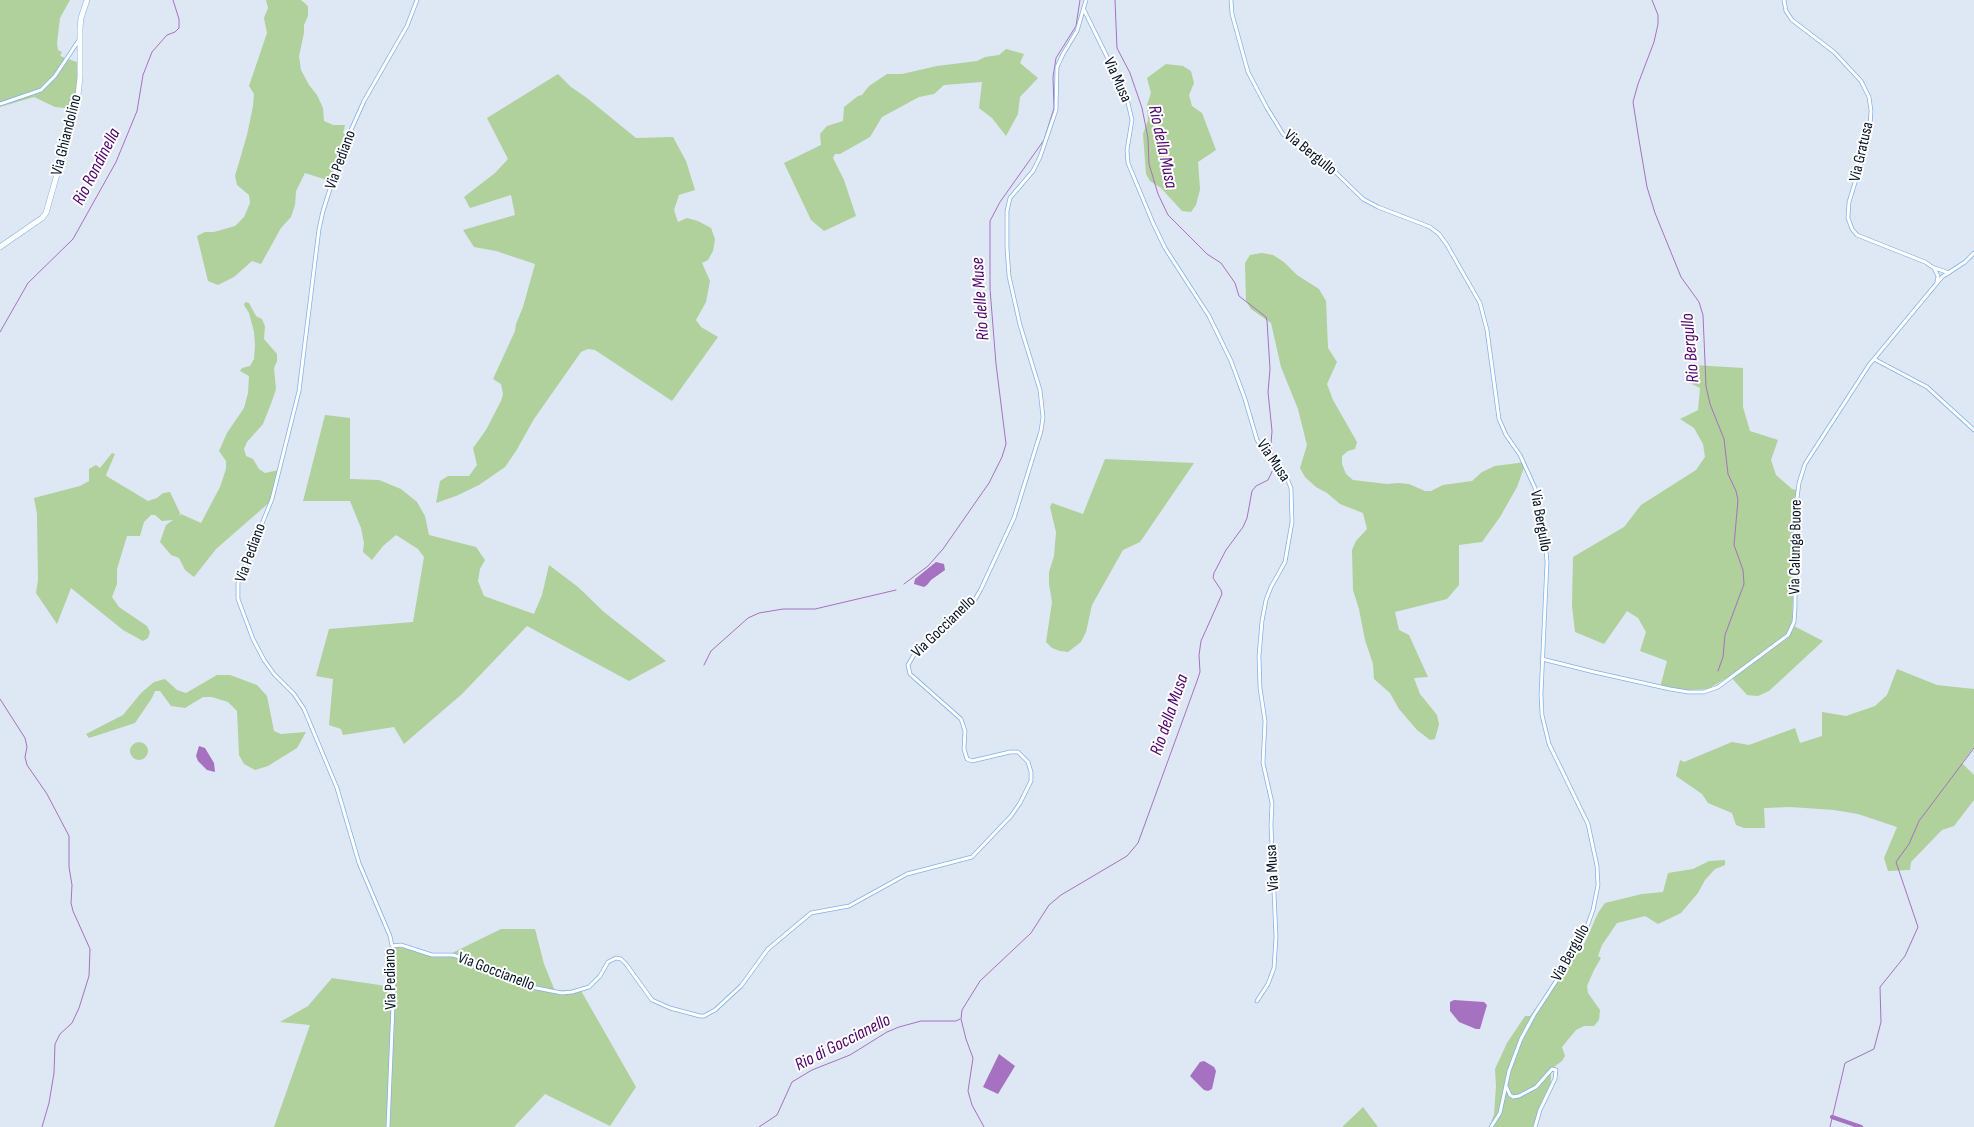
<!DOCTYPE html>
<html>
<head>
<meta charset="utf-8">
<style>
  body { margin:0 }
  canvas { display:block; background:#dee7f4 }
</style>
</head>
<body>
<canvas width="1974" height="1127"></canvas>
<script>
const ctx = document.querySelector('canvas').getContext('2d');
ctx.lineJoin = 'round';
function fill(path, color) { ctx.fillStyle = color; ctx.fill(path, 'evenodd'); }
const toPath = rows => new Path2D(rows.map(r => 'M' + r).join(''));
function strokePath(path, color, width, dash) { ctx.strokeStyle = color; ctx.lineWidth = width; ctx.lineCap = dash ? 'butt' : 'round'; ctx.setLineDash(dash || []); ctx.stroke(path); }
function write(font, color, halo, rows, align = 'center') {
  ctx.font = font + ' "Sofia Sans Condensed",sans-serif'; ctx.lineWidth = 4; ctx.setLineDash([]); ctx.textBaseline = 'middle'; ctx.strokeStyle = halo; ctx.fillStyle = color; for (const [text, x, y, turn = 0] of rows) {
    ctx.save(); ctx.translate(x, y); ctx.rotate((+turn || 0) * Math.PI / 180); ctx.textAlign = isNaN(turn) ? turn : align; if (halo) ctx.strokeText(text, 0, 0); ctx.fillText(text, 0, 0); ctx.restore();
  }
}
fill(toPath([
  [0,0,70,0,60,18,57,43,58,50,62,52,60,56,82,64,75,109,55,107,34,97,0,107],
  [266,0,301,0,308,6,308,16,304,25,304,33,299,56,301,70,309,85,317,95,323,108,324,121,333,125,345,125,343,133,349,135,333,182,305,173,296,191,295,205,291,217,281,228,261,264,252,261,234,277,218,285,208,281,197,236,205,232,214,232,235,226,244,217,250,203,249,195,237,185,235,176,247,135,253,106,254,94,249,86,267,33,264,18,268,8],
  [1006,49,1024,54,1020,63,1038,78,1020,97,1018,114,1006,136,992,118,979,108,982,82,944,85,934,94,919,97,882,117,870,137,840,154,835,154,833,158,844,180,856,216,824,231,811,220,784,163,821,145,820,134,827,126,843,121,844,107,858,96,862,95,869,86,887,74,902,74,937,66,977,61,985,57,999,55],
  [1166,64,1183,66,1191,71,1194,83,1189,95,1192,106,1202,113,1216,150,1198,162,1200,189,1196,205,1191,212,1182,211,1161,188,1150,181,1146,174,1143,134,1148,120,1147,105,1151,93,1147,78],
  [558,74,571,87,587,98,636,138,673,137,686,161,695,190,679,195,674,210,678,222,687,218,698,221,711,228,715,239,713,251,708,260,702,263,710,281,706,302,696,320,701,327,718,337,672,401,595,350,588,349,581,352,534,419,516,451,505,467,479,485,456,496,436,503,440,481,448,476,469,476,477,465,473,448,486,430,501,401,503,394,501,384,493,379,515,331,516,324,523,307,535,264,496,251,474,247,463,230,515,215,511,195,470,208,464,197,495,173,508,159,487,118],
  [1262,253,1273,255,1284,262,1297,275,1319,289,1326,301,1328,348,1337,362,1327,384,1333,400,1357,442,1355,449,1348,451,1342,456,1342,464,1346,474,1353,480,1387,484,1398,483,1409,484,1425,491,1431,491,1443,485,1472,481,1482,472,1495,466,1526,462,1517,487,1500,517,1482,542,1459,545,1459,585,1447,599,1395,612,1399,630,1409,635,1428,677,1414,678,1420,694,1437,715,1439,724,1435,739,1430,740,1417,730,1399,709,1390,693,1374,679,1373,664,1365,640,1359,609,1353,590,1352,550,1356,541,1367,529,1363,513,1340,504,1327,493,1316,487,1305,477,1300,468,1307,445,1298,409,1281,367,1271,323,1251,309,1246,301,1245,263,1250,255],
  [245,302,249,303,256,316,262,319,265,326,264,339,277,354,277,361,274,368,276,389,272,401,263,424,247,442,244,449,246,456,253,459,259,469,265,473,279,470,271,501,216,549,194,577,185,570,179,558,171,555,160,542,166,525,173,520,162,521,155,515,151,515,144,522,140,536,127,536,117,569,117,584,112,597,119,607,147,626,150,632,148,638,143,641,123,630,71,588,57,624,36,593,38,580,37,514,34,498,80,486,89,481,89,469,96,465,100,468,112,453,115,454,106,475,108,477,148,501,157,498,163,493,170,492,180,513,179,516,181,514,201,523,220,487,226,469,226,461,219,451,227,433,244,408,248,393,249,376,240,371,242,368,250,366,254,359,255,345,254,332,249,313,244,305],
  [1694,365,1743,368,1743,407,1750,431,1778,440,1771,460,1776,475,1792,489,1797,490,1792,625,1823,641,1769,691,1758,696,1747,695,1730,676,1708,689,1687,690,1660,688,1667,661,1640,651,1646,632,1638,618,1627,611,1604,644,1575,632,1572,606,1573,557,1624,527,1641,505,1696,470,1705,457,1703,444,1694,428,1680,419,1698,410,1700,388,1692,384],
  [325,415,350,418,350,479,379,480,401,489,417,502,425,516,429,535,476,547,485,560,480,569,478,581,484,596,534,614,542,595,549,565,578,587,604,612,666,661,629,681,527,626,462,694,404,744,394,727,343,735,341,729,329,725,333,679,316,676,329,629,413,622,424,557,418,549,396,535,383,546,372,560,363,552,364,543,361,528,350,501,303,501],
  [1105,459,1194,463,1140,542,1123,550,1092,605,1086,632,1081,642,1068,652,1060,651,1052,648,1046,642,1052,602,1049,584,1049,572,1054,556,1056,532,1050,507,1052,503,1083,514],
  [1897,669,1937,685,1974,689,1974,747,1962,763,1974,775,1974,800,1954,826,1942,830,1911,862,1910,870,1888,871,1884,858,1897,827,1858,814,1834,810,1790,807,1764,808,1765,828,1744,828,1736,825,1732,813,1708,803,1702,794,1676,776,1680,760,1684,762,1732,742,1749,745,1795,728,1800,743,1822,736,1822,712,1846,716,1875,706,1887,695],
  [217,675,230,675,257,685,267,696,274,731,281,734,306,732,297,748,268,766,255,770,244,764,239,755,237,711,228,702,212,697,203,697,185,708,171,706,160,691,155,691,152,698,135,723,89,738,86,734,123,715,141,693,154,682,165,679,177,690,186,693],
  '130 751a9 9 0 1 1 18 0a9 9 0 1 1-18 0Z',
  [1725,860,1725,865,1715,869,1705,880,1698,893,1681,913,1658,924,1645,916,1617,923,1602,945,1598,956,1601,958,1594,970,1587,986,1588,993,1600,1010,1599,1020,1594,1026,1584,1026,1576,1030,1562,1047,1565,1056,1562,1061,1551,1069,1551,1082,1538,1110,1533,1127,1489,1127,1494,1115,1496,1086,1495,1069,1507,1043,1525,1016,1530,1016,1550,989,1574,950,1582,949,1598,913,1605,903,1642,894,1663,892,1668,873,1693,869,1709,861],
  [501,929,535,929,544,964,555,991,580,989,636,1087,610,1126,545,1094,514,1127,274,1127,310,1025,280,1022,308,1006,332,978,393,987,392,946,446,956],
  [1363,1107,1378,1127,1342,1127,1359,1111]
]), '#b0d09c');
fill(toPath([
  [936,562,944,564,945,570,931,580,927,585,924,587,914,584,915,579],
  [199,746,205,748,214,763,215,772,207,770,198,761,196,756],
  [1454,1000,1484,1002,1487,1005,1480,1029,1476,1029,1459,1022,1450,1011,1450,1002],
  [999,1054,1015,1066,998,1094,983,1087],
  [1204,1061,1214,1067,1216,1071,1212,1089,1208,1091,1204,1090,1190,1076,1200,1062]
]), '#a671c0');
strokePath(toPath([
  [1652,0,1658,15,1658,24,1654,42,1638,84,1633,102,1638,134,1647,187,1655,213,1681,277,1699,302,1703,315,1706,386,1710,404,1724,439,1728,474,1736,491,1738,500,1734,545,1743,570,1744,584,1725,635,1723,657,1718,671],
  [0,332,28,283,73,239,116,162,137,111,143,75,152,52,167,35,175,32,179,28,179,19,173,0],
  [904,584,928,566,943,549,989,483,1002,457,1006,444,996,364,990,289,990,221,1000,202,1044,140,1054,108,1053,77,1056,58,1076,26,1080,0],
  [704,665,711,651,748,618,759,613,783,609,815,609,896,590],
  [0,699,25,738,27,747,25,757,27,765,47,794,69,836,69,867,72,885,71,903,73,911,90,949,89,976,79,1008,72,1023,60,1034,55,1044,54,1073,49,1103,42,1127],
  [759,1127,777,1115,792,1082,812,1070,850,1055,887,1032,899,1027,921,1021,956,1021,960,1019],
  [984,1127,972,1105,968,1091,973,1058,966,1039,961,1019,962,1010,980,981,1031,933,1049,905,1061,895,1127,856,1138,843,1197,681,1200,672,1199,655,1201,641,1222,594,1221,590,1213,578,1214,573,1226,550,1243,527,1247,518,1252,491,1256,486,1268,480,1277,461,1272,453,1271,444,1272,431,1268,392,1270,369,1267,321,1266,317,1239,296,1235,283,1221,263,1207,254,1168,215,1158,194,1149,164,1148,138,1142,108,1130,73,1117,48,1115,0],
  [1830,1127,1845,1063,1874,1049,1881,1022,1880,987,1905,956,1918,927,1896,862,1909,844,1919,821,1974,748]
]), '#a671c0', 1);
strokePath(toPath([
  [1832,1117,1861,1127]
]), '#a671c0', 4);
const street = toPath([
  [1231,0,1232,14,1248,72,1267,108,1283,134,1297,146,1326,163,1363,199,1378,207,1430,227,1439,234,1447,245,1480,303,1487,330,1499,419,1506,435,1520,455,1535,488,1545,540,1547,562,1541,694,1542,715,1549,744,1588,824,1597,866,1598,885,1593,910,1584,935,1570,960,1534,1015,1521,1039,1509,1071,1500,1113,1491,1127],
  [1784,0,1786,11,1792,20,1834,52,1861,81,1869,97,1871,111,1870,125,1862,160,1849,202,1848,218,1852,229,1857,235,1925,262,1934,268,1938,276,1937,281],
  [1084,10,1116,75,1128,103,1132,120,1127,150,1128,163,1153,223,1165,248,1209,316,1231,361,1245,399,1257,440,1267,455,1286,476,1291,488,1292,522,1285,562,1271,587,1266,600,1262,621,1259,656,1260,688,1265,721,1263,763,1272,803,1271,825,1276,937,1274,968,1268,984,1257,1001],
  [0,104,41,90,55,76,79,40],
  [1935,268,1949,273],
  [1874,359,1927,387,1974,430],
  [1542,659,1594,672,1670,689,1688,692,1704,692,1718,687,1788,635,1794,622,1795,608,1796,506,1799,483,1805,464,1869,365,1942,277,1965,262,1974,253],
  [392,946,401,945,432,955,453,955,468,960,521,985,562,993,572,992,589,987,600,976,608,962,616,958,621,959,626,964,652,1000,670,1008,700,1016,704,1016,715,1010,741,986,768,949,811,913,849,906,907,874,972,857,1011,816,1020,803,1031,781,1031,772,1028,762,1018,752,1010,752,972,761,967,759,964,749,965,731,961,719,910,674,908,665,915,653,924,644,974,601,981,589,1014,518,1041,431,1043,417,1040,390,1020,325,1009,276,1007,248,1007,211,1010,198,1033,171,1040,157,1056,110,1057,67,1063,54,1077,31,1086,0],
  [1506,1086,1510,1095,1513,1097,1519,1096,1536,1087,1552,1069,1556,1070,1555,1079,1540,1110,1535,1127],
  [388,1127,394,981,392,946,390,936,359,863,337,788,304,709,294,694,274,674,264,660,253,639,238,599,238,583,272,499,299,391,319,229,323,211,343,148,364,101,407,26,417,0]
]);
const secondary = toPath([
  [0,247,42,218,46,213,77,104,80,77,80,28,81,18,87,0]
]);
strokePath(street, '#81b1eb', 4.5);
strokePath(secondary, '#81b1eb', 6);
strokePath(street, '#fff', 3);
strokePath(secondary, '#fff', 5);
write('16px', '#021125', '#fff', [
  ["Via Musa",1117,80,66],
  ["Via Ghiandolino",67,135,-76],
  ["Via Gratusa",1862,152,-77],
  ["Via Bergullo",1310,153,39],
  ["Via Pediano",341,160,-70],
  ["Via Musa",1273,461,56],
  ["Via Bergullo",1540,521,80],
  ["Via Calunga Buore",1796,547,-89],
  ["Via Pediano",251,553,-70],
  ["Via Goccianello",944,627,-44],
  ["Via Musa",1273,868,-93],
  ["Via Bergullo",1571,953,-61],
  ["Via Goccianello",496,972,21],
  ["Via Pediano",391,979,-91]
]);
write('italic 18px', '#50036b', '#fff', [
  ["Rio della Musa",1162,147,78],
  ["Rio Rondinella",97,167,-63],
  ["Rio delle Muse",981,299,-94],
  ["Rio Bergullo",1691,348,-95],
  ["Rio della Musa",1170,715,-71],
  ["Rio di Goccianello",843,1043,-27]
]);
</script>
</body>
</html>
